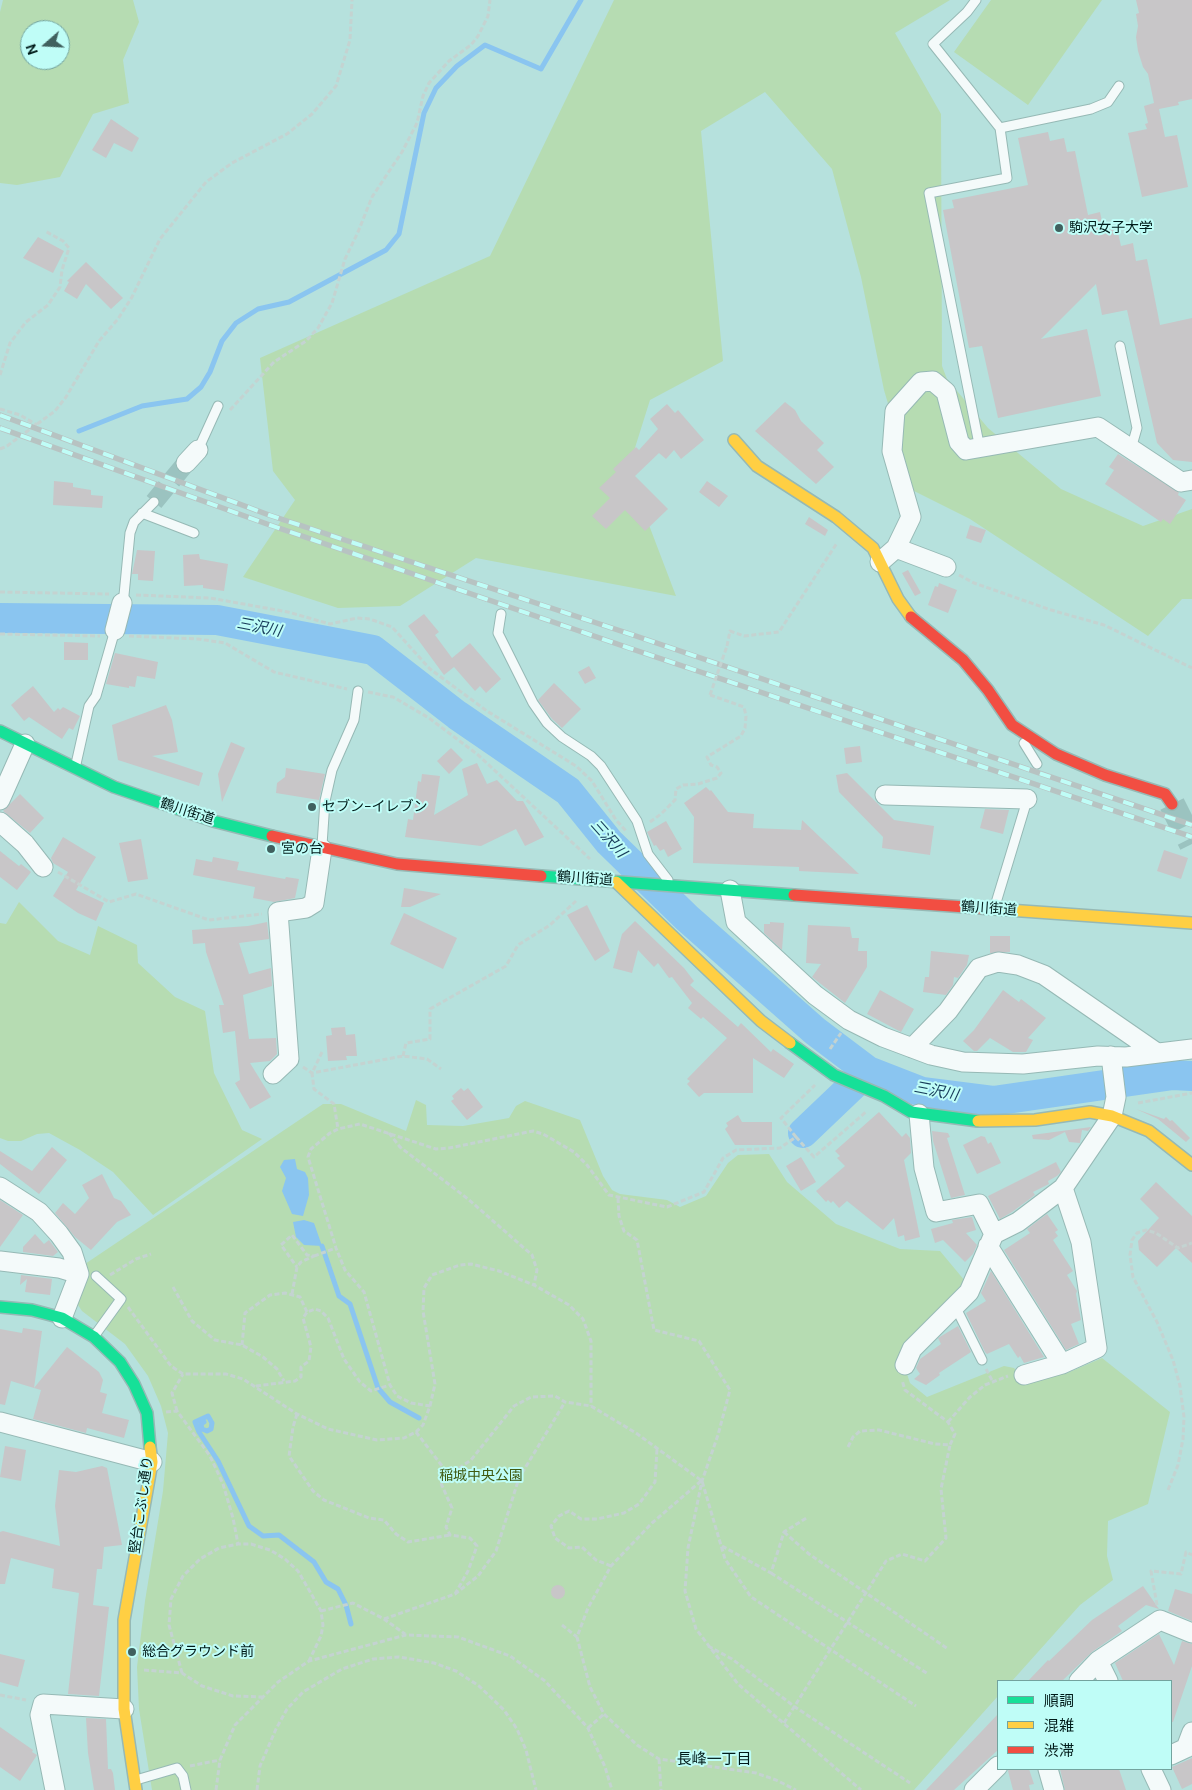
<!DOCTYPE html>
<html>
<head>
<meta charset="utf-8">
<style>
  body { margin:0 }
  #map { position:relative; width:1192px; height:1790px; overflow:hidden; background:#b6e1dd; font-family:"DM Sans","Noto Sans JP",sans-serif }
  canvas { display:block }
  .legend { position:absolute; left:997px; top:1680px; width:175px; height:90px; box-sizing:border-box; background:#bffdf7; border:1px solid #73a39e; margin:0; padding:6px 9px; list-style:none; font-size:15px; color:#001b19 }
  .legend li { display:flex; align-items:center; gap:10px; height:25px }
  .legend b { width:25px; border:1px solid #73a39e }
  .north { position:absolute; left:20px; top:20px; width:50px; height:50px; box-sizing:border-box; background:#bffdf7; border:1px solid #73a39e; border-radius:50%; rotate:251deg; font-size:14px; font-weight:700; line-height:20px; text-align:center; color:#001b19 }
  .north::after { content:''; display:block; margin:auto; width:18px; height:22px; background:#40605e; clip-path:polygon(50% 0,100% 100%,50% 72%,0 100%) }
</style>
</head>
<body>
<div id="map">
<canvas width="1192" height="1790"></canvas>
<ul class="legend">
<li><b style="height:6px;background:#16e098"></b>順調</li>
<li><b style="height:6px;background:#ffcf43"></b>混雑</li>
<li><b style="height:6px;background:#f24e42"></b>渋滞</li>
</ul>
<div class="north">N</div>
</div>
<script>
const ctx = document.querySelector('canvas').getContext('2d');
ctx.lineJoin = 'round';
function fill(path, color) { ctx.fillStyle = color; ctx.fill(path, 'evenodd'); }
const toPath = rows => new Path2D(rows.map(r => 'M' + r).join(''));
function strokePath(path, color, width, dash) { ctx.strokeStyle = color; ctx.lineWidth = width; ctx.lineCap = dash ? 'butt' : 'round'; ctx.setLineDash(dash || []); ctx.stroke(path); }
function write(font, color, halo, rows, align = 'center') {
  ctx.font = font + ' "DM Sans","Noto Sans JP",sans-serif'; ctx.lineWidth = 4; ctx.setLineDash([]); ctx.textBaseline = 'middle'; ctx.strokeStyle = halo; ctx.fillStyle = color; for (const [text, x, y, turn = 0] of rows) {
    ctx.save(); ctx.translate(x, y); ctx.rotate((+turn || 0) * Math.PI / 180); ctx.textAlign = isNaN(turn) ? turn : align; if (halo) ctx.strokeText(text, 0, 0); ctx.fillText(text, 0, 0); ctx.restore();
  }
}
fill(toPath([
  [3,0,133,0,139,22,123,60,129,103,93,114,60,177,17,185,0,183,0,12],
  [30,30,60,30,60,60,30,60],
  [614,0,950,0,895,33,941,114,942,366,947,379,988,428,1061,489,1143,526,1192,509,1192,599,1182,599,1148,636,970,519,914,491,884,390,861,277,832,169,765,92,701,131,723,361,650,400,628,470,676,596,476,558,400,606,338,608,243,577,295,500,273,471,260,358,490,256],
  [991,0,1102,0,1028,105,954,52],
  [19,902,58,941,90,955,98,926,137,945,138,963,175,997,205,1011,214,1073,242,1130,262,1139,153,1215,113,1172,80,1150,49,1133,37,1134,21,1141,8,1141,0,1138,0,923,6,924],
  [416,1100,426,1105,427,1125,463,1126,509,1118,516,1106,525,1101,580,1120,603,1176,612,1190,620,1194,667,1200,680,1207,706,1196,728,1163,738,1155,769,1154,787,1182,836,1224,900,1249,940,1251,965,1281,906,1344,902,1359,910,1383,927,1397,1004,1366,1014,1368,1024,1380,1067,1373,1102,1358,1170,1412,1148,1504,1108,1521,1107,1556,1113,1580,1080,1605,1012,1681,998,1681,998,1696,914,1790,152,1790,139,1709,137,1667,145,1601,163,1491,168,1433,161,1406,148,1376,125,1344,82,1311,76,1302,82,1266,323,1104,341,1104,406,1131]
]), '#b6dcb2');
fill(toPath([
  [295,1159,297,1169,305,1172,308,1178,309,1195,303,1216,292,1214,282,1191,286,1178,280,1167,284,1160],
  [304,1220,314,1223,322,1246,304,1245,296,1237,293,1222]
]), '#8ac5f0');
strokePath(toPath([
  [79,431,142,406,187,399,201,387,210,372,222,341,236,323,258,309,289,302,386,250,399,234,424,113,436,88,457,66,485,45,541,69,581,0],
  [322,1246,339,1296,350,1304,378,1388,390,1402,419,1418],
  [204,1422,201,1424,202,1429,207,1431,211,1429,212,1423,208,1416,195,1422,199,1432,218,1461,249,1526,263,1536,279,1535,314,1562,326,1582,338,1589,346,1605,351,1624]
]), '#8ac5f0', 5);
strokePath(toPath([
  [0,618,217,620,373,650,457,715,568,791,609,842,687,918,815,1031,868,1071,922,1092,993,1101,1173,1075,1192,1076],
  [803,1133,868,1071]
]), '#8ac5f0', 30);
fill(toPath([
  [1136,0,1192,0,1192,99,1178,102,1179,105,1159,109,1165,137,1177,135,1188,187,1142,197,1128,133,1147,129,1145,124,1148,123,1144,106,1154,103,1148,74,1143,67,1138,51,1136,37,1138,26,1136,14,1139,13],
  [111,119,139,138,132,152,114,143,106,158,92,150],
  [1048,132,1050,141,1064,138,1067,152,1075,151,1088,215,1100,212,1104,231,1117,228,1121,246,1133,243,1136,261,1147,259,1160,325,1192,318,1192,462,1173,460,1157,443,1127,310,1102,315,1096,284,1041,339,1087,329,1101,396,998,418,982,346,969,348,943,210,954,208,952,200,1028,185,1018,138],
  [38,237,64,251,53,273,23,258],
  [86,262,123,298,111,309,86,284,77,299,64,291,69,282,67,281],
  [785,402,795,410,801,421,824,443,817,450,834,467,816,484,755,431],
  [667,404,675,413,678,410,704,440,681,459,674,450,666,459,659,453,635,476,668,509,645,531,625,510,606,529,592,516,610,498,599,488,616,472,613,469,636,447,639,450,658,429,650,419],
  [1118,454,1179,492,1178,495,1186,500,1170,524,1163,519,1161,522,1105,484,1114,470,1109,467],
  [54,481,73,483,73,487,91,490,91,495,103,496,102,508,53,505],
  [707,481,728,496,719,507,699,492],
  [809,517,828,530,825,536,805,524],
  [970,525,986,530,981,543,966,538],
  [137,550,155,551,153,581,138,580,138,574,132,574],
  [199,554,200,559,228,564,224,591,203,588,203,585,184,586,183,555],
  [908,570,921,593,915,596,902,573],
  [939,583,957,590,948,613,928,605,935,586,938,587],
  [424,614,439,632,435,635,452,658,470,643,501,679,486,693,480,686,475,691,454,667,444,675,408,626],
  [64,642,88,643,88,660,64,660],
  [115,653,158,662,155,679,137,676,135,687,129,686,129,688,106,684],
  [589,666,596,678,585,684,578,672],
  [554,683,581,709,562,728,552,719,538,700],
  [33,686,54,712,58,708,60,710,63,707,80,716,73,730,69,728,62,739,29,717,24,721,11,705],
  [166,705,172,720,178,752,152,756,203,773,199,786,118,760,112,725],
  [231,742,245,748,222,802,218,774],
  [860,746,862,762,846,764,844,748],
  [451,748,463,760,449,774,437,761],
  [477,763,487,784,497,780,517,801,523,801,544,837,525,846,516,829,481,846,405,837,408,819,413,820,418,781,421,782,422,774,440,776,434,815,468,795,462,769],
  [286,768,325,774,319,800,276,793,277,783,285,777],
  [847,773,894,820,934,826,930,855,882,848,883,837,839,792,836,775],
  [706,787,710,791,711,790,728,812,754,814,753,828,801,830,802,820,859,874,799,871,799,867,693,863,694,817,684,803],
  [20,794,44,818,30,833,3,811],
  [985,809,1009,810,1003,834,980,828],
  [666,821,682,849,668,857,664,849,660,851,656,845,654,846,647,832],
  [63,837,96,857,76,890,104,903,96,921,78,913,53,896,68,872,53,863,51,858],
  [141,839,148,879,128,882,119,843],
  [1164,850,1188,858,1181,879,1157,871],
  [0,851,19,866,21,864,31,872,17,890,0,877],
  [213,857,239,862,237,870,285,879,286,877,299,879,295,898,274,902,253,898,255,887,193,875,196,859,212,862],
  [404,888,441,894,410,907,401,907],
  [587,905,610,951,595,961,567,915],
  [404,913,457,938,443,969,390,944],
  [635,921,684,968,694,981,690,985,738,1027,741,1023,771,1052,773,1049,794,1064,784,1078,753,1058,753,1093,704,1093,699,1097,687,1084,690,1081,687,1079,727,1038,703,1017,701,1019,688,1008,692,1003,672,977,669,978,658,963,654,967,638,950,632,973,613,968,622,934],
  [267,922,269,939,239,943,249,974,271,968,272,986,243,995,249,1039,276,1038,277,1054,270,1061,250,1063,271,1097,250,1109,235,1083,240,1080,235,1031,223,1033,219,1005,224,1005,206,952,205,943,193,944,192,930,248,926],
  [770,922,784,923,782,950,764,933,764,924,770,924],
  [808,925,850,927,852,938,859,938,858,951,867,951,867,967,845,1003,812,977,821,964,806,963],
  [990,936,1010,936,1010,952,990,953],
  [931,951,969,955,967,965,958,978,954,977,953,985,946,995,923,992,925,977,929,977],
  [880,990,914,1009,901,1032,867,1014],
  [1003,990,1019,1002,1021,999,1046,1018,1028,1038,1033,1040,1026,1052,1013,1052,990,1038,977,1051,974,1051,963,1041,974,1030],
  [345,1027,346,1035,355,1034,357,1056,346,1056,347,1060,328,1061,326,1036,332,1035,331,1028],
  [461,1088,464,1091,468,1088,483,1107,467,1120,451,1101,454,1099,452,1096],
  [1136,1109,1164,1119,1166,1117,1170,1121,1172,1120,1190,1138,1186,1142,1158,1119],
  [879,1112,902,1137,906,1133,910,1138,911,1153,904,1160,920,1237,905,1241,904,1235,898,1237,894,1218,883,1230,847,1201,839,1208,833,1201,831,1203,828,1200,826,1202,816,1191,845,1166,837,1158,840,1156,835,1151],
  [738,1115,742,1122,772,1122,772,1145,735,1145,725,1129,728,1126,726,1123],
  [1091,1127,1088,1131,1082,1130,1080,1143,1069,1142,1065,1132,1049,1140,1033,1139,1032,1135],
  [932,1131,948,1133,950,1137,947,1138,965,1195,951,1198,933,1141],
  [981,1136,985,1137,988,1144,991,1142,1001,1163,977,1174,963,1145],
  [52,1147,67,1160,39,1194,0,1164,0,1151,32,1171],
  [801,1157,816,1182,801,1191,786,1166],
  [1056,1162,1061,1172,1057,1176,1048,1181,1049,1184,1033,1192,1035,1195,1012,1212,1000,1219,988,1196],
  [102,1174,114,1198,121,1201,131,1215,117,1222,91,1250,75,1237,55,1213,63,1203,75,1214,89,1198,82,1185],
  [1156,1182,1192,1216,1192,1263,1176,1248,1157,1267,1139,1250,1138,1241,1159,1218,1140,1199],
  [0,1200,23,1215,0,1247],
  [1047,1214,1058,1230,1055,1232,1058,1236,1053,1240,1073,1271,1067,1275,1077,1291,1076,1294,1081,1320,1071,1324,1079,1344,1066,1350,1004,1250,1030,1233,1027,1229],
  [972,1217,976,1230,966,1233,977,1245,973,1254,965,1262,943,1240,935,1243,931,1229,953,1223,952,1220],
  [35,1234,44,1244,49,1240,58,1252,53,1256,23,1252,23,1247],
  [991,1271,1044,1357,1024,1363,1020,1356,1018,1358,1009,1344,987,1354,985,1352,966,1313,986,1301,981,1293],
  [21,1275,52,1279,50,1295,25,1292,27,1279,20,1285],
  [958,1326,971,1352,939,1373,940,1375,926,1385,914,1379,920,1374,916,1368,920,1359,941,1344,938,1338],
  [23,1328,42,1331,34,1388,11,1381,5,1405,0,1404,0,1329,22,1333],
  [67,1347,99,1372,103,1380,100,1392,107,1394,102,1413,129,1420,124,1438,87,1428,86,1433,33,1419,41,1390,34,1388],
  [5,1446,26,1450,21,1481,0,1477],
  [102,1466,107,1468,122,1545,104,1547,102,1569,97,1569,93,1605,109,1607,99,1696,68,1694,79,1593,52,1588,54,1569,11,1558,5,1584,0,1584,0,1532,3,1531,60,1546,55,1506,59,1470,76,1472],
  '551 1592a7 7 0 1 1 14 0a7 7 0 1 1-14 0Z',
  [1143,1586,1159,1609,1146,1605,1118,1626,1122,1631,1092,1652,1062,1681,1028,1681,1048,1660,1049,1661,1092,1620],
  [1175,1589,1192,1594,1192,1621,1168,1611],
  [1159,1634,1174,1665,1182,1641,1192,1644,1192,1666,1173,1722,1171,1722,1171,1681,1123,1681,1115,1663],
  [0,1654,25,1660,18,1687,0,1682],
  [998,1714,998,1750,954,1790,926,1790],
  [86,1718,106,1719,108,1769,111,1769,113,1773,115,1790,94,1790,88,1753],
  [0,1727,33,1750,32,1752,37,1755,20,1781,0,1767],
  [1192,1758,1192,1784,1182,1789,1172,1767],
  [1009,1769,1029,1769,1034,1784,1029,1785,1030,1790,1013,1790,1008,1771],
  [1060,1769,1119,1769,1126,1790,1065,1790]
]), '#c8c6c8');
strokePath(toPath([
  [154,502,186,463]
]), '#9bc3c0', 19, [19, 9]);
strokePath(toPath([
  [1172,804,1192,844]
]), '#9bc3c0', 26, [26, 13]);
const lane = toPath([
  [976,0,967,12,933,44,1000,128,1007,178,929,193,980,449],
  [1000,128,1091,109,1108,102,1119,86],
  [1120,346,1137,428,1131,449],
  [198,450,218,406],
  [142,513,194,533],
  [122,603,124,595,130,533,134,522,154,502],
  [501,614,498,633,533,703,547,723,562,737,591,756,601,766,637,821,648,854,668,880],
  [1024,743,1037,764],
  [76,764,89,706,96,696,115,630],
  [322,845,325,801,332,770,354,720,358,691],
  [995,906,1028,797],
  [955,1306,982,1360],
  [95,1335,121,1299,96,1276],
  [136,1780,177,1768,183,1776,186,1790]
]);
const street = toPath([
  [186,463,198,450],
  [896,548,946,567],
  [880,562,896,548,911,517,892,451,895,411,921,382,933,381,946,392,959,442,966,450,1098,427,1181,482,1192,480],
  [115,630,122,603],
  [885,795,1027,799],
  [0,800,25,744],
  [0,822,25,844,43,867],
  [730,890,736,922,815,995,849,1020,883,1037,931,1055,963,1062,1023,1064,1098,1056,1126,1057,1192,1049],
  [912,1048,948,1011,979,968,998,962,1018,965,1044,975,1157,1053],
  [273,1074,289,1059,278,912,306,908,314,903,322,849],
  [919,1114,924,1168,936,1212,979,1204,994,1234],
  [0,1187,39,1212,59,1234,72,1252,79,1274],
  [988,1246,1062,1364],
  [0,1261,59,1268,79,1274,62,1318],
  [905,1365,912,1349,969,1292,994,1234,1018,1222,1063,1188,1112,1116,1116,1097,1111,1056],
  [1024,1375,1062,1364,1097,1348,1081,1242,1063,1188],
  [0,1422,152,1462],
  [1098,1661,1108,1681],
  [1079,1681,1098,1661,1160,1620,1192,1633],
  [1171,1755,1186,1748,1192,1732],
  [1048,1769,1054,1790],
  [1151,1769,1161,1790],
  [55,1790,40,1715,43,1704,124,1709],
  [974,1790,998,1766]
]);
const fast = toPath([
  [0,731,114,787,213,821,272,836],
  [541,876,794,895],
  [790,1043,834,1075,884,1096,911,1112,978,1121],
  [0,1307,32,1310,62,1318,94,1337,120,1362,134,1384,147,1413,150,1447]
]);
const slow = toPath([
  [734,440,757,466,836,517,873,548,898,599,911,617],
  [616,882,761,1021,790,1043],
  [994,909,1192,923],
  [978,1121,1035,1120,1090,1112,1112,1116,1149,1131,1192,1165],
  [136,1790,124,1709,124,1620,152,1462,150,1447]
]);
const jam = toPath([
  [911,617,963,660,988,690,1012,725,1056,754,1105,775,1165,794,1172,804],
  [272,836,397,864,541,876],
  [794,895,994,909]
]);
strokePath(lane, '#96b9b5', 11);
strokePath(street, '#96b9b5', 21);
strokePath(fast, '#96b9b5', 14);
strokePath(slow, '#96b9b5', 14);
strokePath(jam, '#96b9b5', 14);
strokePath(toPath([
  [0,375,10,343,26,322,48,305,60,287,62,270,69,248,63,241,45,231],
  [0,409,20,415,37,425],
  [230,410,274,362,306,341,318,328,332,303,345,259,358,232,372,197,402,152,417,123,423,96,429,83,449,61,471,45,478,36,488,16,490,0],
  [0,449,7,446,55,411,66,397,99,341,118,319,132,297,160,239,206,182,232,163,287,134,312,114,336,86,350,40,352,0],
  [959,575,974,583,1051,610,1104,625,1192,668],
  [0,592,109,594],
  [136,595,210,598,288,612,330,624,357,618,370,619,392,627,430,669,487,711,576,766,592,781,616,820,627,832],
  [0,634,100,636],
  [129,636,198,639,225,643,274,672,347,689],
  [727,646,730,631,744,636,779,632,837,543],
  [368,692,393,697,429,718,477,754,590,859],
  [650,822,661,814,675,800,676,789,683,785,698,784,717,778,721,773,717,767,711,765,707,757,741,736,745,728,746,716,744,707,710,695],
  [58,872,109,902,136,894,209,920,262,914],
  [830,1049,841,1033],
  [322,1052,312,1073,314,1089,334,1104,338,1129],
  [403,1056,406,1043,430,1039,430,1009,506,966,518,945,550,925,576,901],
  [303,1067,312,1073,403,1056,427,1059,441,1069],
  [1138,1103,1192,1093],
  [389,1133,400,1147,468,1199,532,1255,537,1270,534,1285],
  [796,1137,781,1118,815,1085],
  [618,1198,619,1216,624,1231,637,1240,654,1330,699,1341,730,1390,718,1435,702,1481,688,1548,685,1591,696,1629,738,1684,861,1790],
  [314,1256,336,1248],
  [110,1275,136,1259,151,1254],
  [173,1287,192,1321,215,1340,242,1345,263,1357,277,1369,284,1381],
  [292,1294,297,1267,301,1262,314,1256,307,1255,292,1235,281,1245,297,1267],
  [128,1307,171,1366,183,1374,226,1374,243,1379,297,1414,328,1429,377,1440,404,1438,416,1432,423,1425,430,1406,411,1403,397,1396,390,1385,364,1292,345,1270,336,1248,308,1157,311,1149,330,1133,338,1129,360,1124,436,1149,449,1148,533,1131,543,1134,574,1152,587,1165,609,1195,667,1207,704,1192,723,1158,736,1150,780,1148,796,1137,814,1157,867,1111],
  [242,1345,245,1313,270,1295,285,1293,300,1297,307,1312],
  [986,1369,993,1382],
  [256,1386,295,1381,301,1377,301,1367,309,1361,311,1347,303,1318,307,1312,315,1309,321,1311,328,1318,344,1359,360,1382,371,1391,390,1385],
  [430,1406,435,1384,423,1311,424,1288,432,1275,460,1265,471,1264,499,1271,534,1285,569,1305,583,1319,591,1341,591,1406],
  [177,1411,172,1393,183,1374],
  [166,1412,177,1411,210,1456,223,1484,233,1518,238,1544],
  [297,1414,293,1427,289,1456,313,1491,324,1500,369,1518,384,1520,396,1534,408,1542,450,1535],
  [948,1422,970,1397,985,1385,1008,1376],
  [416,1432,449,1475],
  [848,1447,853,1437,860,1431,879,1430,935,1444,950,1445,955,1434,948,1422,905,1390,902,1380],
  [701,1481,652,1523,611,1566,588,1608,577,1637,590,1687,604,1714,637,1745,659,1759,756,1773,776,1780,796,1790],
  [1168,1490,1178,1465,1183,1439,1184,1417,1180,1386,1173,1360,1157,1322,1133,1277,1130,1255,1132,1240,1137,1233,1146,1230,1156,1233,1178,1248,1192,1243],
  [784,1532,809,1554,948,1649],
  [722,1546,771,1573,784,1532,808,1517],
  [611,1566,596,1560,582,1547,569,1548,555,1538,551,1526,559,1516,569,1511,581,1519,597,1519,624,1513,639,1504,655,1482,657,1449],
  [771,1573,928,1674],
  [455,1594,468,1571,477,1546,470,1538,450,1535,446,1527,452,1508,440,1481,471,1460,514,1406,531,1397,555,1396,565,1402,591,1406,636,1433,702,1481,725,1559,751,1597,916,1706],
  [1157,1605,1151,1571,1181,1574,1186,1552,1192,1555],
  [321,1611,353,1603,384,1619,405,1634],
  [384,1619,455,1594,478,1576,496,1551,519,1478,565,1402],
  [562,1625,577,1637],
  [708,1646,732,1659,795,1707,910,1783],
  [144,1670,182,1673,202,1686,233,1696,262,1697],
  [182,1673,169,1625,171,1599,183,1576,200,1559,219,1548,238,1544,251,1544,270,1550,285,1559,298,1571,309,1590,321,1611,323,1625,321,1636,309,1661],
  [0,1695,26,1700],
  [784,1723,886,1561,902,1554,925,1561,946,1538,941,1489,950,1445],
  [588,1728,604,1714],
  [659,1759,661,1790],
  [190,1766,220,1760],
  [216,1790,220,1760,235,1725,278,1682,309,1661,406,1635,458,1637,510,1656,545,1681,588,1728,605,1767,612,1790],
  [257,1790,260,1766,276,1729,287,1709,303,1692,342,1669,373,1659,399,1657,434,1663,456,1671,479,1686,504,1710,517,1729,526,1750,536,1790]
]), '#c4d3d1', 3, [5, 2.5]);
strokePath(lane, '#f4fafa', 9);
strokePath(street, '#f4fafa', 19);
strokePath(fast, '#16e098', 11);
strokePath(slow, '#ffcf43', 11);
strokePath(jam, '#f24e42', 11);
const rail = toPath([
  [0,415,269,515,633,635,1192,825],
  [0,428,267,524,629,648,1192,837]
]);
strokePath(rail, '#b7c3c2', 5.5);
strokePath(rail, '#bffdf7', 4, [11]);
strokePath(toPath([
  [710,695,727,646]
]), '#c4d3d1', 3, [5, 2.5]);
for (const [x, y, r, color] of [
  [1059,228,5,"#40605e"],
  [312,807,5,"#40605e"],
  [271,849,5,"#40605e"],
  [132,1652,5,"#40605e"]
]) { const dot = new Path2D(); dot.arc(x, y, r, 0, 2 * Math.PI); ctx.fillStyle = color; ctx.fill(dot); strokePath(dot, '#bffdf7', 2); }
write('14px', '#001b19', '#bffdf7', [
  ["駒沢女子大学",1069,228],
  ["セブン-イレブン",322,807],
  ["宮の台",281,849],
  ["総合グラウンド前",142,1652]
], 'left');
write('14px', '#001b19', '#bffdf7', [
  ["鶴川街道",187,812,18],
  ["鶴川街道",585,879,4],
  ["鶴川街道",989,909,4],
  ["竪台こぶし通り",142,1505,-82]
]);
write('14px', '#3f5a10', '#bffdf7', [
  ["稲城中央公園",481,1476]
]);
write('italic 15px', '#163a59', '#bffdf7', [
  ["三沢川",259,628,11],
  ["三沢川",608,839,48],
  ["三沢川",936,1092,11]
]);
write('15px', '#001b19', '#bffdf7', [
  ["長峰一丁目",714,1760]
]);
</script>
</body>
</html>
